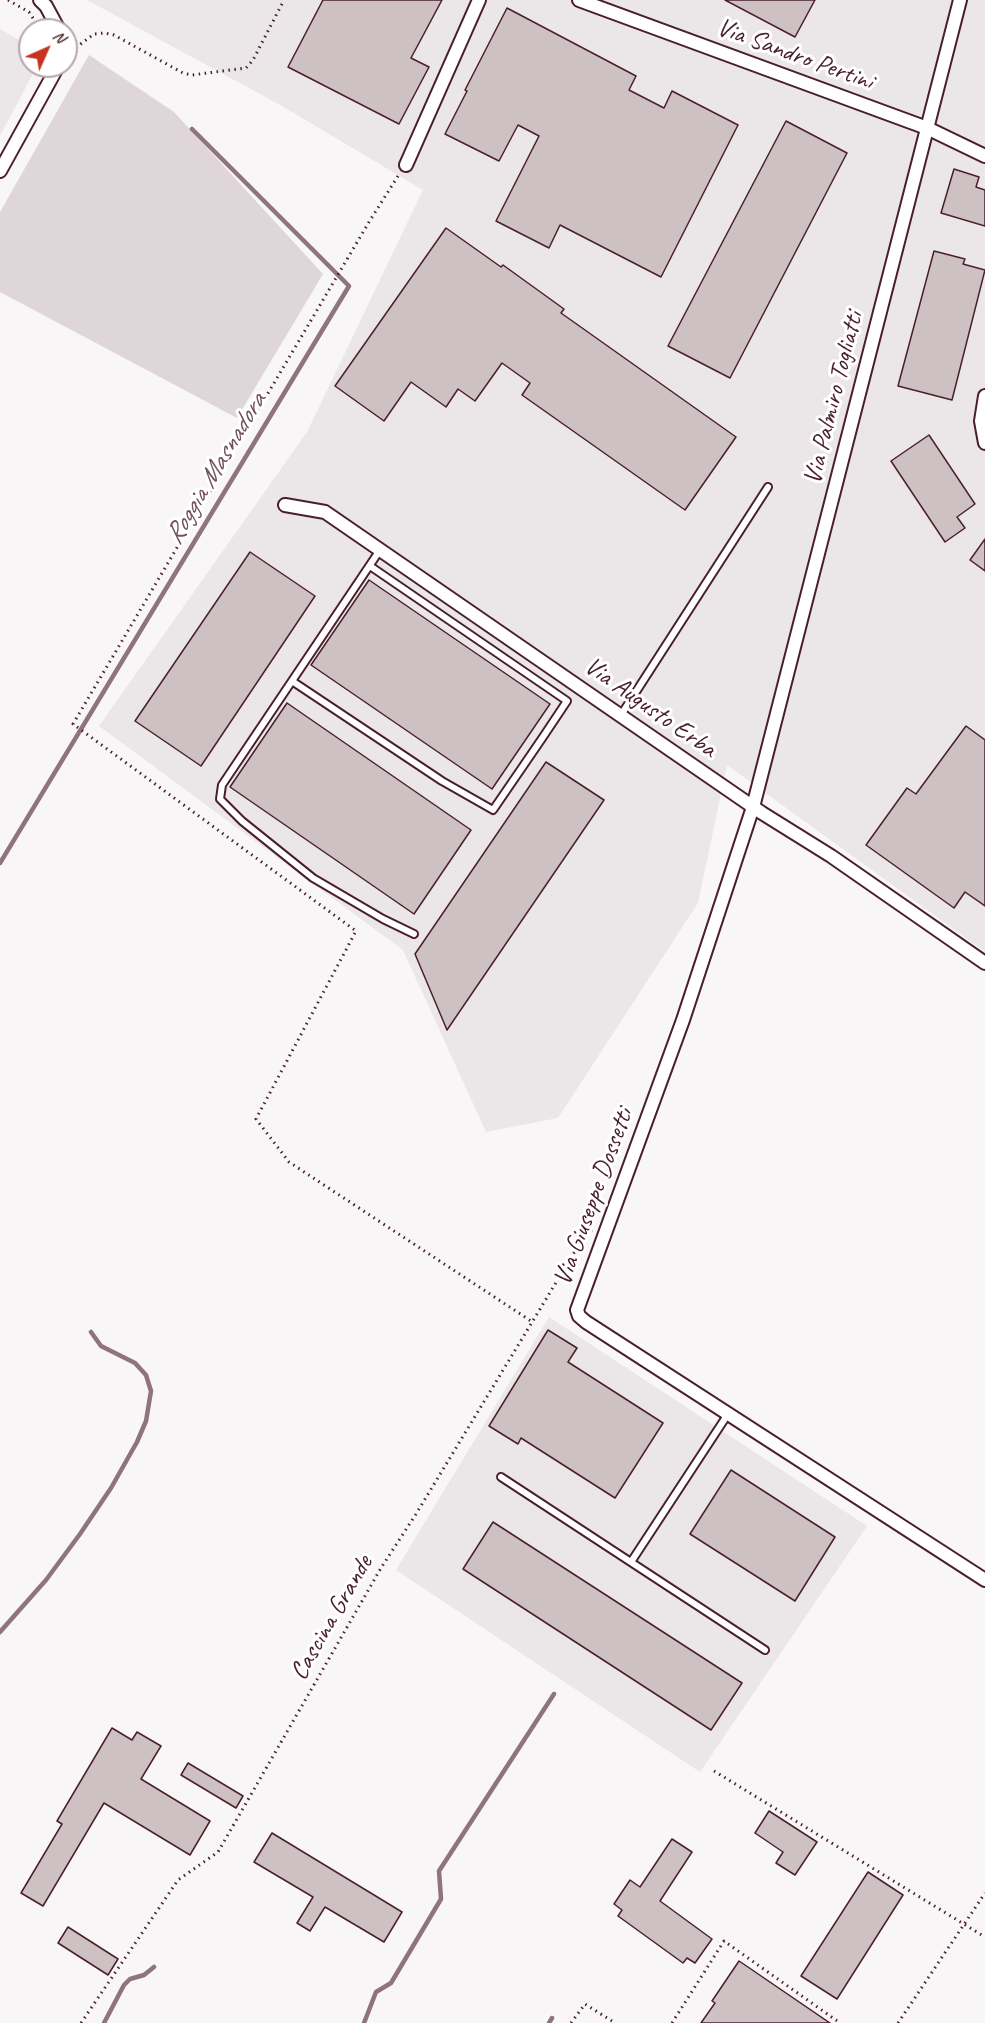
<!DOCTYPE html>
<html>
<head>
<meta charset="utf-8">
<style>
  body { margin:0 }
  #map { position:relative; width:985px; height:2023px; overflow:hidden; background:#f8f6f7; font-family:Caveat,sans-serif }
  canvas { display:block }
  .north { position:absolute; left:18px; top:18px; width:60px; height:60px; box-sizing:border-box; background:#fff; border:2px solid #b7a5aa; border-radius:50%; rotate:45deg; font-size:16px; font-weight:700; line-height:24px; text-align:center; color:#4a1f2b }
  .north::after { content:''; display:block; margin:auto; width:21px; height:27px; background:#c8321e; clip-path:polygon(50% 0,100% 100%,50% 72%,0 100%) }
</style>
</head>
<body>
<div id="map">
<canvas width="985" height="2023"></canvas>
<div class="north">N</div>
</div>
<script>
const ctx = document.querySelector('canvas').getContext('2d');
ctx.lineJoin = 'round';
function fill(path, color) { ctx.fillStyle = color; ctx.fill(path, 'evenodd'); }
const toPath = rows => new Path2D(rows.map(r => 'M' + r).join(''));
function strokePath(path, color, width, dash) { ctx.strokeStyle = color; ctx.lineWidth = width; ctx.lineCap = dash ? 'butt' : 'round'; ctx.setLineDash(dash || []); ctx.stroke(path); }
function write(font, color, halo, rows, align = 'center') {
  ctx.font = font + ' Caveat,sans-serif'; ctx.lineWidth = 6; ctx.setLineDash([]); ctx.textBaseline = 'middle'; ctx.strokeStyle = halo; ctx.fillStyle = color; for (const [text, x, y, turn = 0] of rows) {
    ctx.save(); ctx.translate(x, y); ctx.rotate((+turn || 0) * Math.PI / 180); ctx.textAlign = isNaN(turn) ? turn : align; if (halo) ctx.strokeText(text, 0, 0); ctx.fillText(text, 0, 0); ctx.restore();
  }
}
fill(toPath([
  [87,0,985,0,985,952,727,765,698,903,558,1118,486,1132,403,950,99,726,307,432,423,190,282,106],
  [0,29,30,46,30,66,37,66,0,136],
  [549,1317,867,1526,700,1772,396,1570]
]), '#ebe6e8');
fill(toPath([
  [89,55,174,112,323,274,237,418,0,292,0,212]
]), '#ded6d9');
strokePath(toPath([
  [0,863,349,286,192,129],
  [0,1632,46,1580,80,1534,111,1488,137,1442,146,1421,151,1391,146,1375,135,1363,101,1346,91,1332],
  [104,2023,124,1985,130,1979,144,1975,154,1967],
  [364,2023,376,1992,391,1983,441,1899,439,1871,554,1694],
  [549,2023,552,2018]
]), '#8f747b', 4.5);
const building = toPath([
  [323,0,442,0,411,58,429,67,399,124,288,67,323,0],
  [725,0,815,0,795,37,725,0],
  [507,8,636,76,629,90,664,108,672,91,738,125,661,277,560,225,549,248,496,221,539,136,518,125,499,161,445,134,467,91,465,90,507,8],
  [786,121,847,153,730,378,668,346,786,121],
  [954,169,979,177,976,187,985,190,985,226,941,213,954,169],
  [446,228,501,267,503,265,564,309,561,313,736,437,685,510,522,395,530,383,502,363,475,401,458,389,446,407,411,382,384,421,335,386,446,228],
  [934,251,965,259,963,264,985,270,952,400,898,386,934,251],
  [929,435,975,504,957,517,965,528,945,542,891,461,929,435],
  [985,539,985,571,970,560,985,539],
  [250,552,315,596,201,766,135,721,250,552],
  [369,580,550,704,492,789,311,665,369,580],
  [287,703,471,830,414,914,230,787,287,703],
  [966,726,985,740,985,906,965,892,954,908,866,845,907,788,916,794,966,726],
  [546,762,604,800,447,1030,415,954,546,762],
  [548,1330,577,1348,568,1362,663,1423,615,1498,521,1438,518,1444,489,1426,548,1330],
  [731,1470,835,1537,795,1601,690,1534,731,1470],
  [493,1522,742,1683,711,1730,463,1569,493,1522],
  [112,1728,132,1740,137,1732,161,1746,141,1779,210,1821,190,1855,104,1803,43,1906,21,1893,62,1824,57,1821,112,1728],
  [188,1763,243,1796,236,1808,181,1775,188,1763],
  [769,1811,817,1842,795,1875,776,1863,783,1852,755,1833,769,1811],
  [272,1833,402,1912,384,1942,325,1907,310,1931,297,1923,313,1897,254,1862,272,1833],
  [672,1839,692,1852,660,1901,712,1939,695,1963,687,1958,683,1963,618,1916,622,1910,614,1904,630,1880,640,1887,672,1839],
  [868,1872,903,1895,837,1999,801,1976,868,1872],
  [68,1927,118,1959,108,1975,58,1943,68,1927],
  [739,1961,745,1965,830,2023,701,2023,715,2003,712,2001,739,1961]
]);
fill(building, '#cdc1c4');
strokePath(building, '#4a1f2b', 1.5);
const lane = toPath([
  [380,550,222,785,220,799,242,821,313,878,383,919,414,934],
  [292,681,442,781,493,810,543,737,567,701,370,566],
  [621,715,768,487],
  [501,1477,765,1650],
  [631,1562,728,1414]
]);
const street = toPath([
  [40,0,46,6,59,30],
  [579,0,927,128,985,156],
  [960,0,753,807,683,1020,577,1310,579,1316,586,1322,985,1580],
  [406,165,479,0],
  [0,171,58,66],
  [985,396,981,421,985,443],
  [285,505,325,512,762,813,831,856,985,963]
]);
strokePath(lane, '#4a1f2b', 10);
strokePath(street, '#4a1f2b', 16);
strokePath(toPath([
  [8,0,29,12,41,30],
  [66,55,94,34,105,33,114,35,183,73,192,75,246,68,253,60,284,0],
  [398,176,369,222,73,724,356,931,256,1119,289,1162,531,1321],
  [714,1771,985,1937],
  [81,2023,178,1880,218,1852,381,1568,416,1514,586,1233,592,1230],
  [571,2023,585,2004,615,2023],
  [672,2023,724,1941,840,2023],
  [898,2023,985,1893]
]), '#4a1f2b', 3, [1.5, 4.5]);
strokePath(lane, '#fff', 6);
strokePath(street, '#fff', 12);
write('26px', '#4a1f2b', '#fff', [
  ["Via Sandro Pertini",795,55,20],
  ["Via Palmiro Togliatti",834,398,-76],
  ["Via Augusto Erba",650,708,35],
  ["Via Giuseppe Dossetti",594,1197,-70],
  ["Cascina Grande",332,1618,-60]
]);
write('italic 27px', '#72515a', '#fff', [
  ["Roggia Masnadora",216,469,-59]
]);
</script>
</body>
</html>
